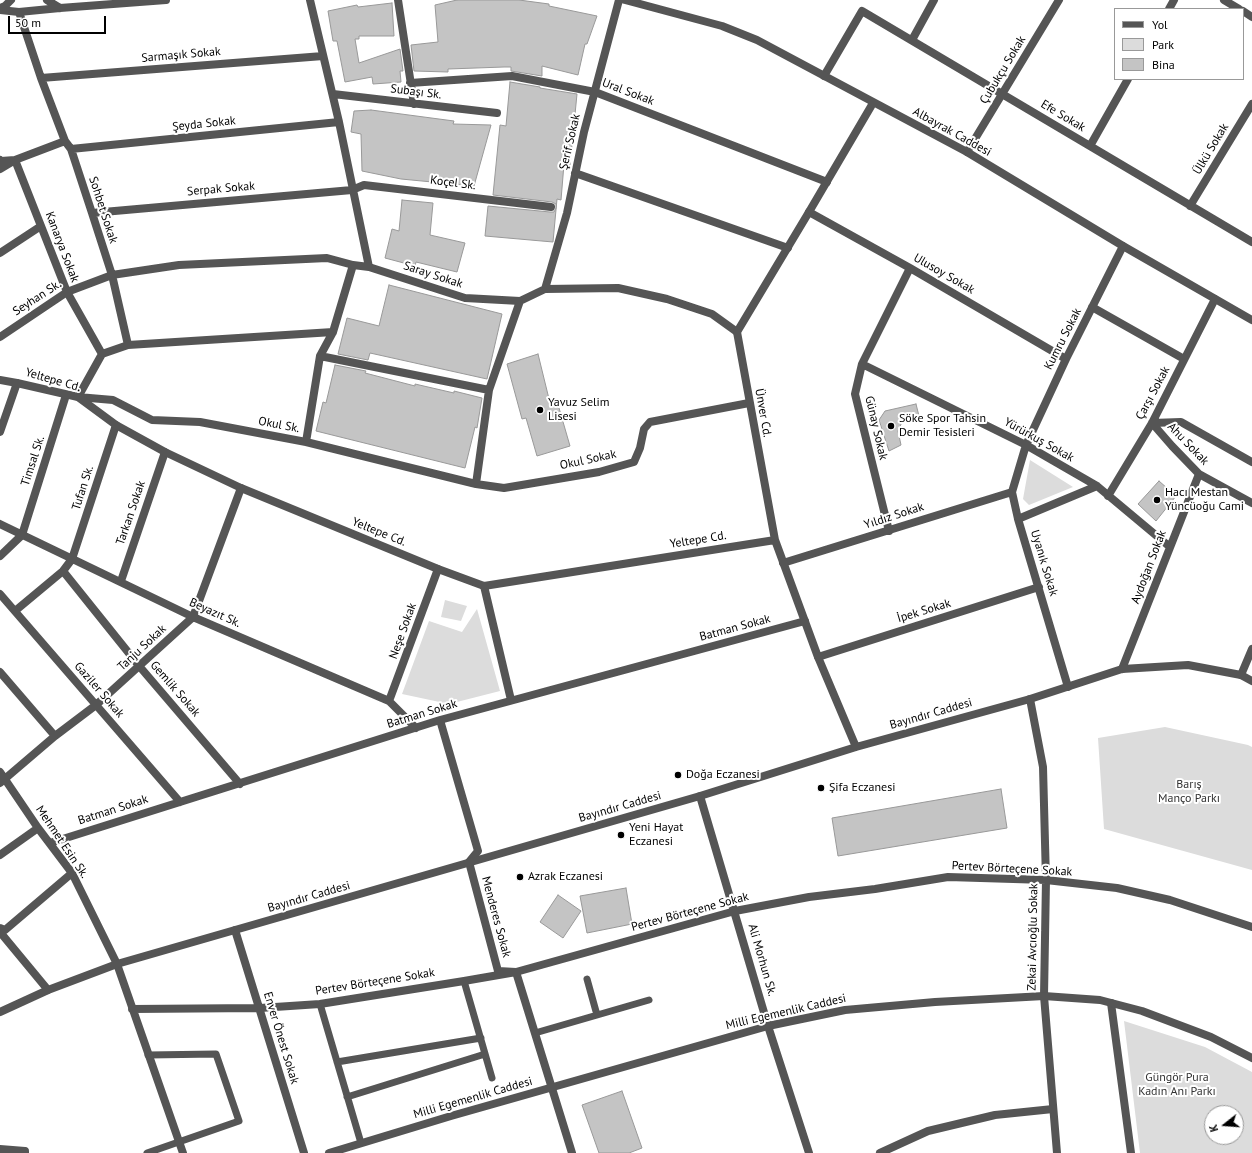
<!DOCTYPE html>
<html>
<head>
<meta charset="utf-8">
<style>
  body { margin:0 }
  #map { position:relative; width:1252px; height:1153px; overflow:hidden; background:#fff; font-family:"PT Sans",sans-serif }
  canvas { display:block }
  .legend { position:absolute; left:1114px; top:8px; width:130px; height:72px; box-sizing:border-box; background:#fff; border:1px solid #999; margin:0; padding:5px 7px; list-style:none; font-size:12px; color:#000 }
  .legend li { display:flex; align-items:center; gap:8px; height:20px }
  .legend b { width:20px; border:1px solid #999 }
  .north { position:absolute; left:1204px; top:1105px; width:40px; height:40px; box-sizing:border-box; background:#fff; border:1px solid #999; border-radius:50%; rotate:253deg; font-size:11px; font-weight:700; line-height:16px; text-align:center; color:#000 }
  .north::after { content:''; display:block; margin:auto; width:14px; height:18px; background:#000; clip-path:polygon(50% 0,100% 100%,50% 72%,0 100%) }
  .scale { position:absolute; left:8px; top:16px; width:98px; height:18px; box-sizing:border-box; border:2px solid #000; border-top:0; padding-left:5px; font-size:12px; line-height:14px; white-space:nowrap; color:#000; -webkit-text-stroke:3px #fff; paint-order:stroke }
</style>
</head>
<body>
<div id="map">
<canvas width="1252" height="1153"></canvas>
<ul class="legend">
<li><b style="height:5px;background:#555"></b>Yol</li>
<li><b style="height:11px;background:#dcdcdc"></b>Park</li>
<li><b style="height:11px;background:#c4c4c4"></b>Bina</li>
</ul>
<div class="north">K</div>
<div class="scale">50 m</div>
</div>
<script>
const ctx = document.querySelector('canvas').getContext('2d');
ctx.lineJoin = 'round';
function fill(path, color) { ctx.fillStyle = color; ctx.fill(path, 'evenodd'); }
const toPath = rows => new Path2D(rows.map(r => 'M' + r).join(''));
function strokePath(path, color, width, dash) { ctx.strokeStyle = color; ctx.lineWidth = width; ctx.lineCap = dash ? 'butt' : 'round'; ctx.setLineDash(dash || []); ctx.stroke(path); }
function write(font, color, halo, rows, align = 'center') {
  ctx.font = font + ' "PT Sans",sans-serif'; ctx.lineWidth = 4; ctx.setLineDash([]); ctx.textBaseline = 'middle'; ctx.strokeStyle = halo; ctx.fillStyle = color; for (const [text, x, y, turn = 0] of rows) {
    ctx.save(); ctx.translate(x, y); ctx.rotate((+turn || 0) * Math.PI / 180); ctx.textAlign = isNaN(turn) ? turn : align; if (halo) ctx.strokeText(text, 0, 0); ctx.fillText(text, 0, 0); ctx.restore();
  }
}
fill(toPath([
  [1030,460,1073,487,1029,505,1023,499],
  [445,600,467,606,461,621,441,617],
  [477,609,500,691,449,704,402,694,429,621,462,632],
  [1165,727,1248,745,1252,747,1252,870,1104,829,1098,738],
  [1124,1021,1205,1047,1252,1072,1252,1153,1140,1153],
  [1212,1113,1236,1113,1236,1137,1212,1137]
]), '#dcdcdc');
const building = toPath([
  [457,0,519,0,549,4,549,6,597,16,587,44,585,44,578,75,542,66,542,76,511,71,511,67,504,67,448,69,448,72,414,71,411,45,438,42,435,5,457,0],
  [392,3,394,36,359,36,359,39,355,39,359,63,400,49,403,71,400,71,401,82,373,84,372,77,345,82,337,41,333,41,328,11,357,5,358,7,392,3],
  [510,82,540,87,540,88,577,94,570,165,564,164,561,200,557,199,553,242,485,236,488,206,550,212,554,212,556,208,556,204,552,202,493,195,500,125,506,126,510,82],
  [371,110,454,121,453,124,491,125,474,186,401,179,362,171,361,134,351,132,354,111,371,110],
  [402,200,433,203,430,235,465,243,457,272,416,262,415,266,385,258,392,229,399,231,402,200],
  [389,285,502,314,487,379,370,353,368,360,338,354,347,318,379,326,389,285],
  [538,354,550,403,557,401,570,446,537,456,526,418,522,419,507,364,538,354],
  [335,365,366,371,365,373,415,386,415,384,454,393,454,391,482,398,477,428,475,427,465,468,316,431,323,402,326,403,335,365],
  [916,404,919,416,902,422,898,431,901,445,889,451,879,420,885,411,916,404],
  [1159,481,1176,496,1156,521,1138,504,1159,481],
  [1001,789,1007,828,838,856,832,818,1001,789],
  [626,888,632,924,587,933,580,896,626,888],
  [558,895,581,911,563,938,540,922,558,895],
  [622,1091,642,1148,629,1153,599,1153,582,1105,622,1091]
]);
fill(building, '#c4c4c4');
strokePath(building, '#999', 1);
strokePath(toPath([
  [587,979,597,1015],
  [464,981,492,1078],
  [320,1004,361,1143],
  [535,1033,649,1000],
  [337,1062,481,1038],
  [347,1097,485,1054],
  [147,1153,239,1121,216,1054,148,1055]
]), '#555', 7);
strokePath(toPath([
  [310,0,339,122,369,267],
  [398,0,414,104],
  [1224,0,1239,9],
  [1169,9,1174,0],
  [1243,11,1252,17],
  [19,12,41,78,65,141,71,149,92,213,112,275,128,345,102,354,78,397,113,400,152,420,200,422,306,442,476,484,504,488,599,472,634,462,640,448,644,429,650,422,749,403],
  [912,40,934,0],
  [824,76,862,11,1252,242],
  [41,78,323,56],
  [410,83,512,76,595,92,827,182],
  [333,94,497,113],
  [1090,146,1128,79],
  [71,149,339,122],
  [967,152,1059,0],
  [0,160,1,161,15,160,67,292,102,354],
  [0,169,15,160,65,141],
  [575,173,788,248],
  [1190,206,1252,104],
  [809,212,910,268,1066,359],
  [92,213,352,190,364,185,551,207],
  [0,253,41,226],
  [545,289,567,213,584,132,619,0],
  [1092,307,1184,359],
  [0,337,67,292,112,275,179,265,327,258,353,265,369,267,465,298,520,301,545,289,618,288,667,299,712,314,737,332],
  [128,345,333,332],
  [320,356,489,390],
  [862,364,1026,445,1097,486,1170,547],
  [1152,423,1172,446,1199,474,1252,503],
  [1152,423,1181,422,1252,462],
  [0,432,17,383],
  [306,442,320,356,333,332,353,265],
  [476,484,489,390,520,301],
  [1108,496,1152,423,1215,299],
  [1018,519,1097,486],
  [0,524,193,617,389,701,416,728],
  [889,531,855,394,862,364,910,268],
  [22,535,66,395],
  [783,563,1012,492],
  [63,571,140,667,240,784],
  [121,581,165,452],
  [484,586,511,700],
  [0,594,180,802],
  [15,611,63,571,72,559,116,425],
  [818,657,1039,587],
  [1122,669,1199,474],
  [0,672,55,736],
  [1241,675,1252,649],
  [1068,687,1018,519,1012,492,1026,445,1066,359,1123,246],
  [1030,699,1043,767,1046,880,1044,996,1057,1153],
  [389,701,438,569],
  [440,720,478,851,469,862,498,971,516,972,572,1153],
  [0,772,38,828,72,873,117,964,183,1153],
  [0,783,55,736,96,705,193,617,241,488],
  [700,796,768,1026,809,1153],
  [50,843,440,720,805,621],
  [0,855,38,828],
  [0,928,5,930,72,873],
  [235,930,304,1153],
  [0,932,48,990],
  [1111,1003,1131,1153],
  [132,1009,260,1008,320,1004,464,981,516,972,735,911,809,897,875,889,948,877,1046,880,1117,888,1170,900,1252,927],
  [0,1149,25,1151,25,1153]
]), '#555', 8);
strokePath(toPath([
  [47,0,60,8],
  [625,0,722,26,757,40,967,152,1123,246,1252,320],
  [0,8,5,6,11,0],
  [0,10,19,12,60,8,166,0],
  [0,380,17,383,78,397,116,425,165,452,241,488,438,569,484,586,775,540],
  [0,556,22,535],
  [856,747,818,657,775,540,737,332,809,212,873,103],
  [0,1012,48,990,117,964,700,796,856,747,1030,699,1122,669,1188,665,1241,675,1252,681],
  [329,1153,451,1116,768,1026,845,1010,935,1002,1044,996,1100,1000,1142,1011,1211,1037,1252,1058],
  [880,1153,928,1131,995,1115,1053,1109]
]), '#555', 8);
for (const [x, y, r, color] of [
  [540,410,4,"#000"],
  [891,426,4,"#000"],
  [1157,500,4,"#000"],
  [678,775,4,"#000"],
  [821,788,4,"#000"],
  [621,835,4,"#000"],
  [520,877,4,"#000"]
]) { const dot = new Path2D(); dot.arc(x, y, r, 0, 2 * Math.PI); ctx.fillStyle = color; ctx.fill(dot); strokePath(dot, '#fff', 1.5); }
write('12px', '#000', '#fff', [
  ["Sarmaşık Sokak",181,55,-5],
  ["Çubukçu Sokak",1003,70,-59],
  ["Subaşı Sk.",416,92,7],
  ["Ural Sokak",628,92,21],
  ["Efe Sokak",1063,116,31],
  ["Şeyda Sokak",204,124,-6],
  ["Albayrak Caddesi",952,132,29],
  ["Şerif Sokak",570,142,-77],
  ["Ülkü Sokak",1211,149,-59],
  ["Koçel Sk.",453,183,7],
  ["Serpak Sokak",221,189,-5],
  ["Sohbet Sokak",103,210,72],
  ["Kanarya Sokak",62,247,69],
  ["Ulusoy Sokak",944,274,30],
  ["Saray Sokak",433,275,18],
  ["Seyhan Sk.",37,298,-33],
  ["Kumru Sokak",1063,339,-63],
  ["Yeltepe Cd.",53,380,16],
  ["Çarşı Sokak",1153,393,-62],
  ["Ünver Cd.",763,413,80],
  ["Okul Sk.",279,425,11],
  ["Günay Sokak",876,428,77],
  ["Yürürkuş Sokak",1039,440,29],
  ["Ahu Sokak",1188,444,46],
  ["Okul Sokak",588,460,-12],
  ["Timsal Sk.",33,461,-72],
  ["Tufan Sk.",83,488,-72],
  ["Tarkan Sokak",131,513,-71],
  ["Yıldız Sokak",894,516,-18],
  ["Yeltepe Cd.",379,532,22],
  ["Yeltepe Cd.",698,540,-9],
  ["Uyanık Sokak",1044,563,73],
  ["Aydoğan Sokak",1149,567,-69],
  ["İpek Sokak",924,611,-17],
  ["Beyazıt Sk.",215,613,24],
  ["Batman Sokak",735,628,-15],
  ["Neşe Sokak",403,631,-70],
  ["Tanju Sokak",142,648,-43],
  ["Gemlik Sokak",175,689,49],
  ["Gaziler Sokak",99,690,49],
  ["Batman Sokak",422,714,-17],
  ["Bayındır Caddesi",931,714,-16],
  ["Bayındır Caddesi",620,807,-16],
  ["Batman Sokak",113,810,-18],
  ["Mehmet Esin Sk.",62,842,56],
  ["Pertev Börteçene Sokak",1012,869,3],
  ["Bayındır Caddesi",309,897,-16],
  ["Pertev Börteçene Sokak",690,912,-15],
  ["Menderes Sokak",496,917,75],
  ["Zekai Avcıoğlu Sokak",1033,937,-89],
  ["Ali Morhun Sk.",762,960,74],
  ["Pertev Börteçene Sokak",375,982,-9],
  ["Milli Egemenlik Caddesi",786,1012,-13],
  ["Enver Önest Sokak",281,1038,73],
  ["Milli Egemenlik Caddesi",473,1098,-16]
]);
write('12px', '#000', '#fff', [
  ["Yavuz Selim",548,403],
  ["Lisesi",548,417],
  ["Söke Spor Tahsin",899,419],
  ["Demir Tesisleri",899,433],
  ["Hacı Mestan",1165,493],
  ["Yüncüoğu Cami",1165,507],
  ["Doğa Eczanesi",686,775],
  ["Şifa Eczanesi",829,788],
  ["Yeni Hayat",629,828],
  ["Eczanesi",629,842],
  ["Azrak Eczanesi",528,877]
], 'left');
write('12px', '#333', '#fff', [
  ["Barış",1189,785],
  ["Manço Parkı",1189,799],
  ["Güngör Pura",1177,1078],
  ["Kadın Anı Parkı",1177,1092]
]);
</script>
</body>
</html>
